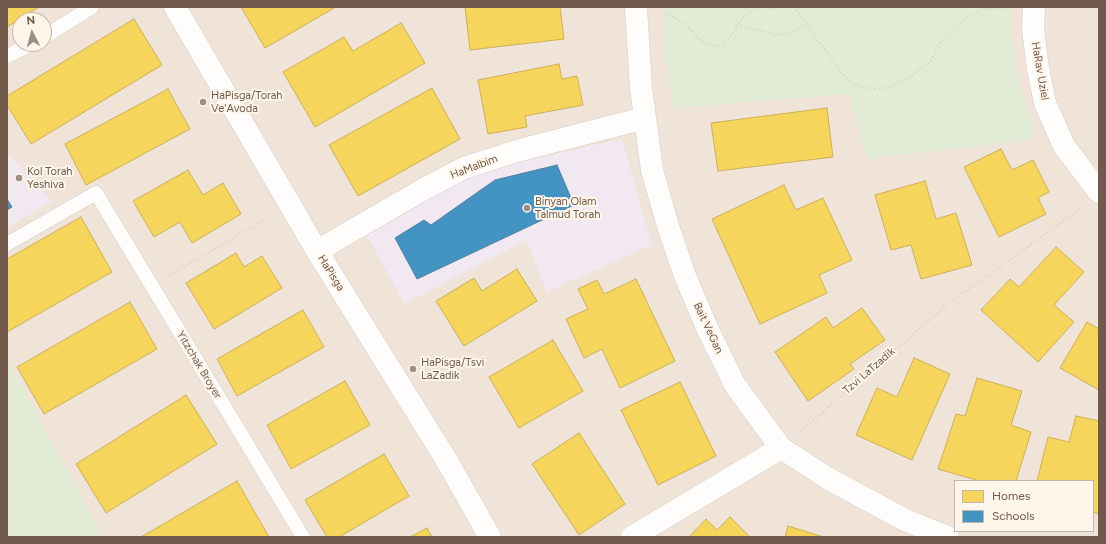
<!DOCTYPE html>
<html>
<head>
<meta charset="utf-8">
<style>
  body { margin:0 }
  #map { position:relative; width:1106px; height:544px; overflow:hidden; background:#f6f1e9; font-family:Figtree,sans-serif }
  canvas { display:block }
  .frame { position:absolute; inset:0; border:8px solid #71594b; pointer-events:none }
  .legend { position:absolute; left:954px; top:480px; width:140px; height:52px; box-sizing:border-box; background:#fef6ea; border:1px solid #c6b7aa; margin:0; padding:5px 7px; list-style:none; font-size:12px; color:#71594b }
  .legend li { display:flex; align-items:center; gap:8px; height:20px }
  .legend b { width:20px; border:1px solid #c6b7aa }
  .north { position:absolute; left:12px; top:12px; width:40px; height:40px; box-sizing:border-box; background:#fef6ea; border:1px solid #c6b7aa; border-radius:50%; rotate:354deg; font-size:11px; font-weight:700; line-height:16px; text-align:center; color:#71594b }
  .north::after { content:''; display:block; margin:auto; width:14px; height:18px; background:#a08e82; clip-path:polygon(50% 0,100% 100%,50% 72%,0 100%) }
</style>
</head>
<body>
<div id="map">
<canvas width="1106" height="544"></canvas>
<div class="frame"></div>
<ul class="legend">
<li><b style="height:11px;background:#f6d55c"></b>Homes</li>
<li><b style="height:11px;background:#4393c3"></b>Schools</li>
</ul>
<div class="north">N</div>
</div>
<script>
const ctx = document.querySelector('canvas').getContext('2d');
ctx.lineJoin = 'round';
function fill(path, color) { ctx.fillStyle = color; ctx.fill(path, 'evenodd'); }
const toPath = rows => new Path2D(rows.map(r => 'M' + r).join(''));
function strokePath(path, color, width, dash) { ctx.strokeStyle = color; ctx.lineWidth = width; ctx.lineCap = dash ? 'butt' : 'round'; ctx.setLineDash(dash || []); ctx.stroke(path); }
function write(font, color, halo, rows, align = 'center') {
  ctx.font = font + ' Figtree,sans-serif'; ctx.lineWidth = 4; ctx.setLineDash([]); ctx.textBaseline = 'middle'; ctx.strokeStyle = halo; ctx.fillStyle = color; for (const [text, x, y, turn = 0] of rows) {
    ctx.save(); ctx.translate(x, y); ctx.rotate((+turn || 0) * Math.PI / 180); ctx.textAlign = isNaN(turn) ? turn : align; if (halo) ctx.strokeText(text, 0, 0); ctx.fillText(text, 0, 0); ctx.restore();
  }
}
fill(toPath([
  [7,7,1099,7,1099,537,7,537],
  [20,20,44,20,44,44,20,44],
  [955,481,1093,481,1093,531,955,531]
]), '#efe4d7');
fill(toPath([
  [622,139,652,245,547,292,526,240,405,304,366,234,461,181,515,163],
  [7,153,52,201,7,228]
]), '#f2e8f1');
fill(toPath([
  [665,7,1011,7,1010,29,1018,82,1034,127,1034,139,868,159,849,94,675,108,666,62],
  [7,360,101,533,83,537,7,537]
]), '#e2ecd4');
const homes = toPath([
  [7,7,39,7,7,27,7,7],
  [241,7,336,7,265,48,241,7],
  [465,7,560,7,564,39,470,50,465,7],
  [134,19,162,65,31,144,7,105,7,96,134,19],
  [401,23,425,63,315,127,283,72,344,37,353,51,401,23],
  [559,64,562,79,577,76,583,105,525,116,527,127,488,134,478,80,559,64],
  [432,88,460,139,358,196,329,145,432,88],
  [168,89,190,129,86,185,65,144,168,89],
  [827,108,833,157,718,171,711,123,827,108],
  [1001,149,1012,170,1033,160,1049,192,1038,198,1046,214,999,237,964,167,1001,149],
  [188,170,203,195,223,183,241,214,192,243,180,222,154,237,133,201,188,170],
  [925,181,936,219,956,213,972,265,921,279,911,245,891,250,875,195,925,181],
  [784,185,796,210,823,198,852,260,819,275,827,293,760,324,712,219,784,185],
  [81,217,112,272,7,332,7,259,81,217],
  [1056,247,1084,272,1054,305,1074,322,1038,362,981,310,1010,279,1019,287,1056,247],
  [236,253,244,267,262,256,282,288,214,329,186,283,236,253],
  [517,269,537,301,464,346,436,301,474,278,482,291,517,269],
  [636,279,675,361,620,388,602,349,584,358,566,319,588,309,578,289,597,280,604,294,636,279],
  [130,302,157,349,44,414,17,367,130,302],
  [862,308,885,340,850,364,854,369,808,401,775,352,826,317,833,328,862,308],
  [303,310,324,347,237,396,217,359,303,310],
  [1087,322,1099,329,1099,390,1060,368,1087,322],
  [553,340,583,391,519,428,489,377,553,340],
  [914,358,950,374,912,460,856,435,877,388,897,397,914,358],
  [977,378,1022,391,1011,425,1031,432,1016,481,980,481,938,469,956,414,965,416,977,378],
  [345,381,370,425,291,469,267,425,345,381],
  [680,382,716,456,658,485,621,410,680,382],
  [186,395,217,444,106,513,76,464,186,395],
  [1076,416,1099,421,1099,514,1093,512,1093,481,1037,481,1048,437,1069,442,1076,416],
  [579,433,625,504,579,535,532,464,579,433],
  [384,454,409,496,339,537,327,537,305,500,384,454],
  [237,481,269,537,141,537,237,481],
  [730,517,750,537,689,537,706,519,717,530,730,517],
  [788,526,824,537,785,537,788,526],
  [427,528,432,537,410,537,427,528]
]);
fill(homes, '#f6d55c');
strokePath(homes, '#ceb057', 1);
const schools = toPath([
  [557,165,574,205,417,279,395,238,424,220,431,225,495,180,557,165],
  [7,199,12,207,7,210,7,199]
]);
fill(schools, '#4393c3');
strokePath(schools, '#51829f', 1);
const service = toPath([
  [44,37,92,7],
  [7,56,32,44],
  [7,244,96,193,303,537]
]);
const minor = toPath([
  [636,7,641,88,652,170,668,226,685,276,708,330,735,385,781,448],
  [317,251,424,189,464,168,520,150,645,118]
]);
const tertiary = toPath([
  [175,7,317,251,447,461,490,537],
  [1034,7,1033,29,1038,69,1045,103,1064,146,1099,192],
  [632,537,781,448,829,479,905,520,948,537]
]);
strokePath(service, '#d5cec7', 15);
strokePath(minor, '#d5cec7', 23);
strokePath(tertiary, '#d5cec7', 23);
strokePath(toPath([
  [766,7,775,9,781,7],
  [794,7,844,76,852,84,873,89,887,88,908,78,931,61,940,43,966,18,984,9,1009,8],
  [661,12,676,18,689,28,699,39,712,46,722,45,735,31,737,25,746,15,759,7],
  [737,25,776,35,785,34,807,26],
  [170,275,267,218],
  [801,431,948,304,1080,209]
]), '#d8d1cd', 2.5, [1, 3]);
strokePath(service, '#fefdfc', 14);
strokePath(minor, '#fefdfc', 22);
strokePath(tertiary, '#fefdfc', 22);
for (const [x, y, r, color] of [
  [203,102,4,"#a08e82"],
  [19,178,4,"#a08e82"],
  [527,208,4,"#a08e82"],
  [413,369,4,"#a08e82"]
]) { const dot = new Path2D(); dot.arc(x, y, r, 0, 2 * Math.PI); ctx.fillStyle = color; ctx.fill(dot); strokePath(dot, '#fef6ea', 1.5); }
write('11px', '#71594b', '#fef6ea', [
  ["HaRav Uziel",1040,71,80],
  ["HaMalbim",474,167,-21],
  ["HaPisga",331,273,58],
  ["Bait VeGan",708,328,65],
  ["Yitzchak Broyer",199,365,59],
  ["Tzvi LaTzadik",869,371,-41]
]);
write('11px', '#71594b', '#fef6ea', [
  ["HaPisga/Torah",211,96],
  ["Ve'Avoda",211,109],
  ["Kol Torah",27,172],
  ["Yeshiva",27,185],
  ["Binyan Olam",535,202],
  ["Talmud Torah",535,215],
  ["HaPisga/Tsvi",421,363],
  ["LaZadik",421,376]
], 'left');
</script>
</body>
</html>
